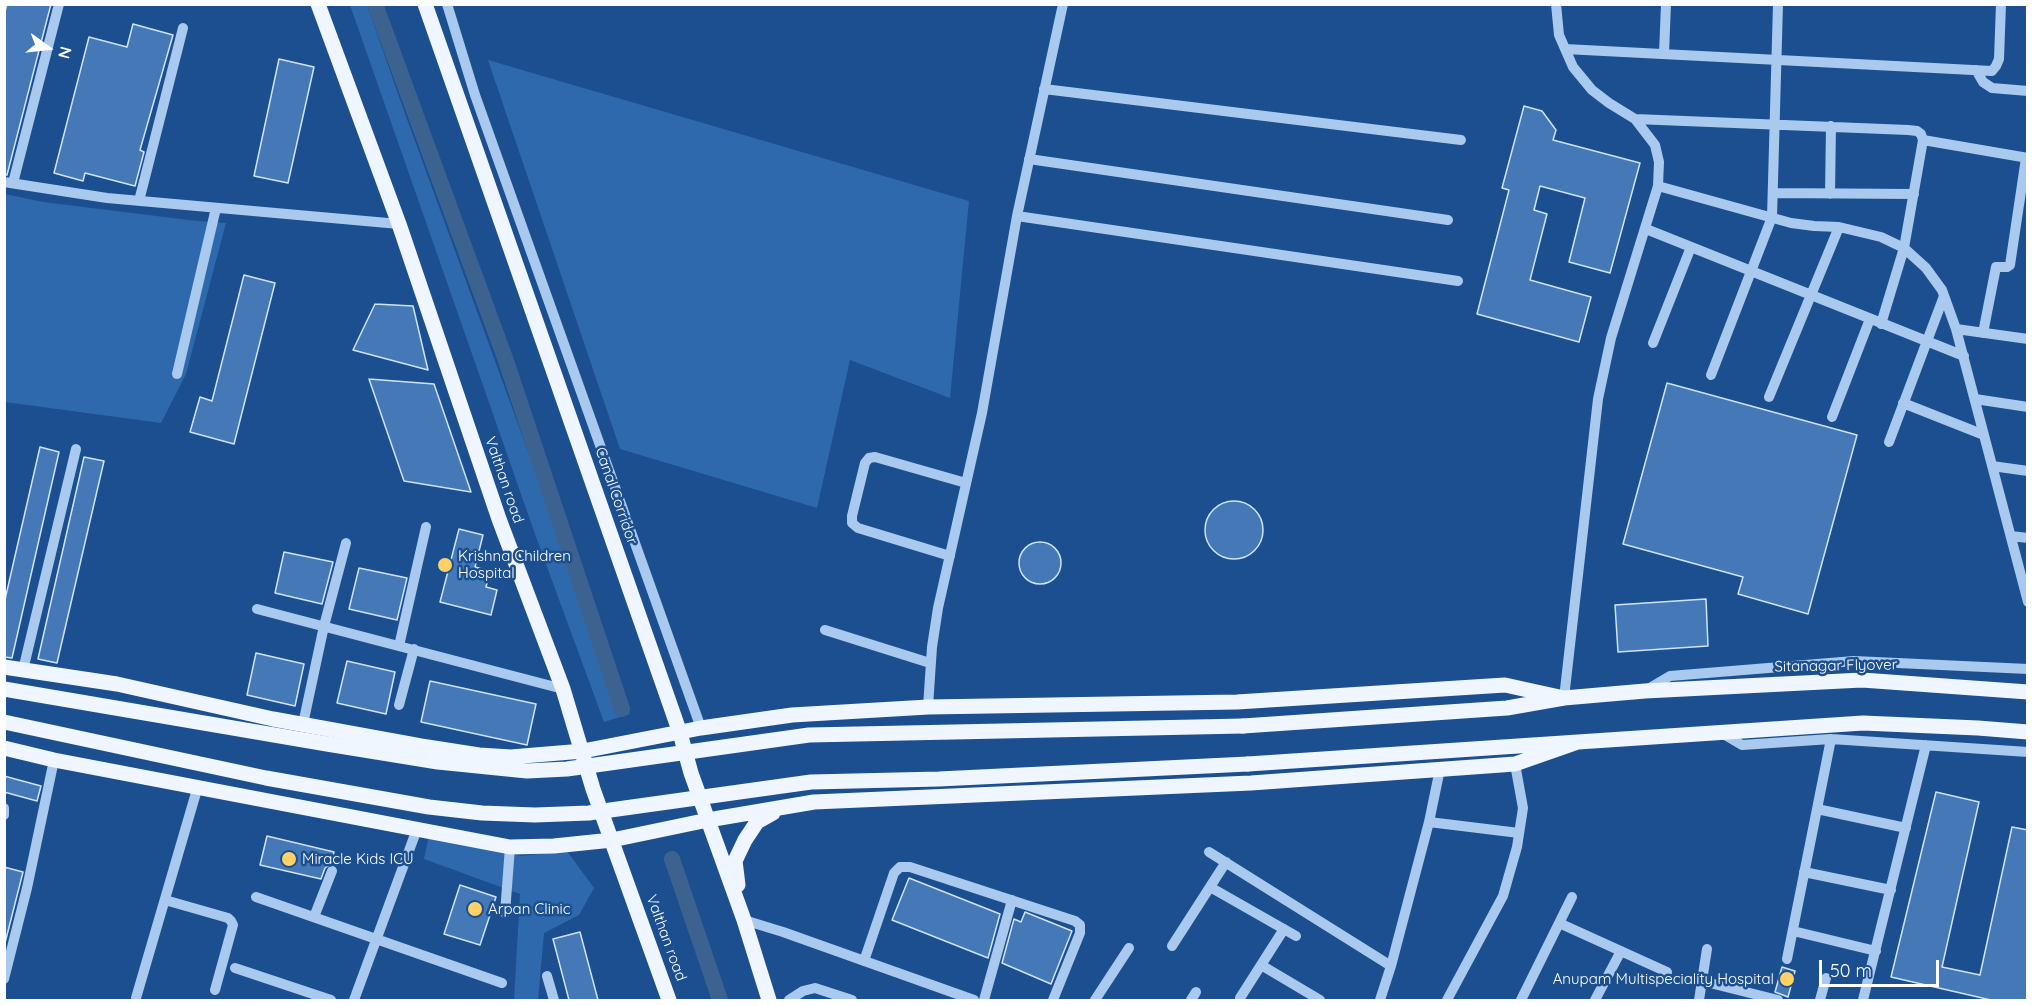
<!DOCTYPE html>
<html>
<head>
<meta charset="utf-8">
<style>
  body { margin:0 }
  #map { position:relative; width:2032px; height:1005px; overflow:hidden; background:#1b4f8f; font-family:Quicksand,sans-serif }
  canvas { display:block }
  .frame { position:absolute; inset:0; border:6px solid #fff; pointer-events:none }
  .north { position:absolute; left:18px; top:18px; width:60px; height:60px; -webkit-text-stroke:4px #1b4f8f; paint-order:stroke; rotate:105deg; font-size:16px; font-weight:700; line-height:24px; text-align:center; color:#fff }
  .north::after { content:''; display:block; margin:auto; width:21px; height:27px; background:#fff; clip-path:polygon(50% 0,100% 100%,50% 72%,0 100%) }
  .scale { position:absolute; left:1819px; top:960px; width:120px; height:27px; box-sizing:border-box; border:3px solid #fff; border-top:0; padding-left:8px; font-size:18px; line-height:21px; white-space:nowrap; color:#fff; -webkit-text-stroke:4px #1b4f8f; paint-order:stroke }
</style>
</head>
<body>
<div id="map">
<canvas width="2032" height="1005"></canvas>
<div class="frame"></div>
<div class="north">N</div>
<div class="scale">50 m</div>
</div>
<script>
const ctx = document.querySelector('canvas').getContext('2d');
ctx.lineJoin = 'round';
function fill(path, color) { ctx.fillStyle = color; ctx.fill(path, 'evenodd'); }
const toPath = rows => new Path2D(rows.map(r => 'M' + r).join(''));
function strokePath(path, color, width, dash) { ctx.strokeStyle = color; ctx.lineWidth = width; ctx.lineCap = dash ? 'butt' : 'round'; ctx.setLineDash(dash || []); ctx.stroke(path); }
function write(font, color, halo, rows, align = 'center') {
  ctx.font = font + ' Quicksand,sans-serif'; ctx.lineWidth = 5; ctx.setLineDash([]); ctx.textBaseline = 'middle'; ctx.strokeStyle = halo; ctx.fillStyle = color; for (const [text, x, y, turn = 0] of rows) {
    ctx.save(); ctx.translate(x, y); ctx.rotate((+turn || 0) * Math.PI / 180); ctx.textAlign = isNaN(turn) ? turn : align; if (halo) ctx.strokeText(text, 0, 0); ctx.fillText(text, 0, 0); ctx.restore();
  }
}
fill(toPath([
  [350,5,367,5,403,108,586,611,630,714,604,722,536,537],
  [488,60,969,201,950,398,850,360,817,508,620,449],
  [5,194,43,202,197,221,226,223,186,374,161,423,5,402],
  [429,835,521,856,567,851,594,888,579,915,544,933,538,1000,514,1000,520,894,424,859]
]), '#2e69ad');
strokePath(toPath([
  [375,4,505,358,622,709],
  [672,859,720,1000]
]), '#3c6290', 16);
const building = toPath([
  [7,4,51,4,7,175,4,175,4,15,7,4],
  [133,24,173,35,140,150,144,152,135,186,85,173,83,181,54,173,89,37,127,47,133,24],
  [279,59,314,67,288,183,254,176,279,59],
  [1524,106,1542,111,1556,130,1553,140,1640,163,1610,273,1569,262,1585,198,1540,186,1534,210,1547,214,1530,280,1591,297,1579,342,1477,314,1509,190,1502,188,1524,106],
  [244,275,275,283,234,444,190,432,200,397,212,401,244,275],
  [375,304,413,306,428,370,353,350,375,304],
  [369,379,434,384,471,492,404,481,369,379],
  [1667,383,1857,435,1808,614,1738,594,1743,577,1623,544,1667,383],
  [40,447,59,452,12,658,4,657,4,604,40,447],
  [84,457,104,461,57,663,38,659,84,457],
  '1205 530a29 29 0 1 1 58 0a29 29 0 1 1-58 0Z',
  [459,529,483,535,475,567,490,571,486,587,497,590,491,615,440,602,459,529],
  '1019 563a21 21 0 1 1 42 0a21 21 0 1 1-42 0Z',
  [284,552,333,562,322,604,275,593,284,552],
  [359,568,407,578,397,620,349,609,359,568],
  [1706,599,1708,646,1618,652,1615,605,1706,599],
  [256,653,304,664,295,706,247,695,256,653],
  [347,661,395,672,386,714,337,703,347,661],
  [430,681,536,704,527,745,421,722,430,681],
  [4,776,41,786,37,801,4,792,4,776],
  [1936,792,1979,802,1942,967,1980,975,2012,827,2028,830,2028,1000,1991,1000,1891,977,1936,792],
  [267,836,334,852,331,864,325,868,321,879,260,865,267,836],
  [4,867,23,872,5,943,4,942,4,867],
  [909,878,1000,914,988,958,892,920,909,878],
  [460,885,496,897,480,945,444,934,460,885],
  [1025,912,1072,931,1051,984,1002,963,1014,919,1021,922,1025,912],
  [580,932,598,1000,569,1000,553,939,580,932],
  [1782,967,1795,971,1788,997,1775,992,1782,967]
]);
fill(building, '#4478b7');
strokePath(building, '#cfe3fa', 1.5);
strokePath(toPath([
  [447,4,475,95,701,728],
  [1556,4,1559,35,1573,67,1592,90,1609,103,1635,119,1655,145,1659,162,1658,186,1611,338,1598,399,1564,698],
  [1565,49,1992,71,1996,66,1999,59,2001,4],
  [1664,54,1666,4],
  [1976,70,1983,82,1992,88,2028,91],
  [1044,89,1461,140],
  [1635,119,1908,130,1917,131,1921,134,1923,140,1904,248,1881,324],
  [1923,140,2028,158],
  [1029,159,1448,220],
  [4,182,107,198,399,224],
  [13,183,59,4],
  [1658,186,1791,223,1814,226,1839,227,1881,237,1904,248,1926,268,1942,290,1956,329,2028,602],
  [1773,193,1914,194],
  [1830,194,1831,126],
  [139,201,183,28],
  [1017,216,1458,281],
  [1646,229,1964,356],
  [1956,329,2028,339],
  [1983,333,1996,267,2007,267,2010,265,2026,158],
  [1653,343,1691,247],
  [177,374,216,208],
  [1711,375,1772,217,1778,4],
  [1769,397,1839,227],
  [1975,399,2028,407],
  [1903,403,1984,435],
  [1832,417,1870,319],
  [1889,442,1944,296],
  [1992,466,2028,471],
  [2011,536,2028,538],
  [950,556,858,528,852,523,852,516,865,463,869,458,875,457,966,483],
  [257,609,563,689],
  [825,630,930,663],
  [399,646,426,527],
  [23,670,76,449],
  [1648,689,1670,676,1854,661,2028,669],
  [399,705,414,649],
  [928,707,932,647,938,608,982,413,1017,216,1063,4],
  [303,724,324,626,346,543],
  [1720,732,1742,745,1831,739,2028,752],
  [4,808,4,815],
  [1817,809,1906,828],
  [1429,822,1519,833],
  [1209,852,1391,966],
  [1804,872,1891,890],
  [1210,887,1296,936],
  [256,897,502,983],
  [165,900,228,918,231,921,233,925,215,990],
  [505,913,510,847],
  [314,917,332,871],
  [744,920,783,932,974,1000],
  [1559,923,1667,972],
  [1793,931,1876,951],
  [1172,946,1226,862],
  [1787,959,1831,739],
  [864,961,894,873,900,867,910,867,1075,921,1080,925,1080,933,1053,1000],
  [1261,965,1320,1000],
  [235,968,331,1000],
  [547,976,554,1000],
  [4,979,27,888,54,760],
  [1702,981,1778,1000],
  [136,998,198,786],
  [1240,998,1284,929],
  [354,1000,417,829],
  [789,1000,803,991,815,988,852,1000],
  [984,1000,1012,900],
  [1095,1000,1129,948],
  [1191,1000,1196,992],
  [1380,1000,1391,966,1429,822,1440,769],
  [1447,1000,1503,896,1517,847,1523,808,1515,764],
  [1521,1000,1572,897],
  [1595,1000,1621,951],
  [1699,1000,1707,949],
  [1820,1000,1826,978],
  [1863,1000,1926,745]
]), '#a9c9ee', 10);
strokePath(toPath([
  [318,4,399,224,499,519,563,689,593,789,669,1000],
  [425,4,680,733,691,773,744,920,769,1000],
  [4,667,117,684,273,719,421,746,479,755,511,757,583,751,701,728,792,715,928,707,1237,702,1505,685,1564,698],
  [1243,726,1507,708,1564,698,1645,691,1862,680,2028,692],
  [4,748,54,760,510,847,554,846,612,840,708,820,814,802,1251,783,1515,764,1578,742],
  [1248,764,1863,723,1978,728,2028,732],
  [738,885,735,861,745,840,757,822,773,813]
]), '#f0f6ff', 15);
strokePath(toPath([
  [4,689,327,744,438,762,527,771,567,769,809,735,1243,726],
  [4,722,266,778,429,807,482,813,535,815,589,813,811,782,939,779,1248,764]
]), '#f0f6ff', 15);
for (const [x, y, r, color] of [
  [445,565,8,"#ffd166"],
  [289,859,8,"#ffd166"],
  [475,909,8,"#ffd166"],
  [1787,979,8,"#ffd166"]
]) { const dot = new Path2D(); dot.arc(x, y, r, 0, 2 * Math.PI); ctx.fillStyle = color; ctx.fill(dot); strokePath(dot, '#1b4f8f', 2); }
write('15px', '#fff', '#1b4f8f', [
  ["Valthan road",504,480,71],
  ["Canal Corridor",616,496,71],
  ["Sitanagar Flyover",1836,666,-1],
  ["Valthan road",666,938,70]
]);
write('15px', '#fff', '#1b4f8f', [
  ["Krishna Children",458,556],
  ["Hospital",458,573],
  ["Miracle Kids ICU",302,859],
  ["Arpan Clinic",488,909],
  ["Anupam Multispeciality Hospital",1774,979,"right"]
], 'left');
</script>
</body>
</html>
